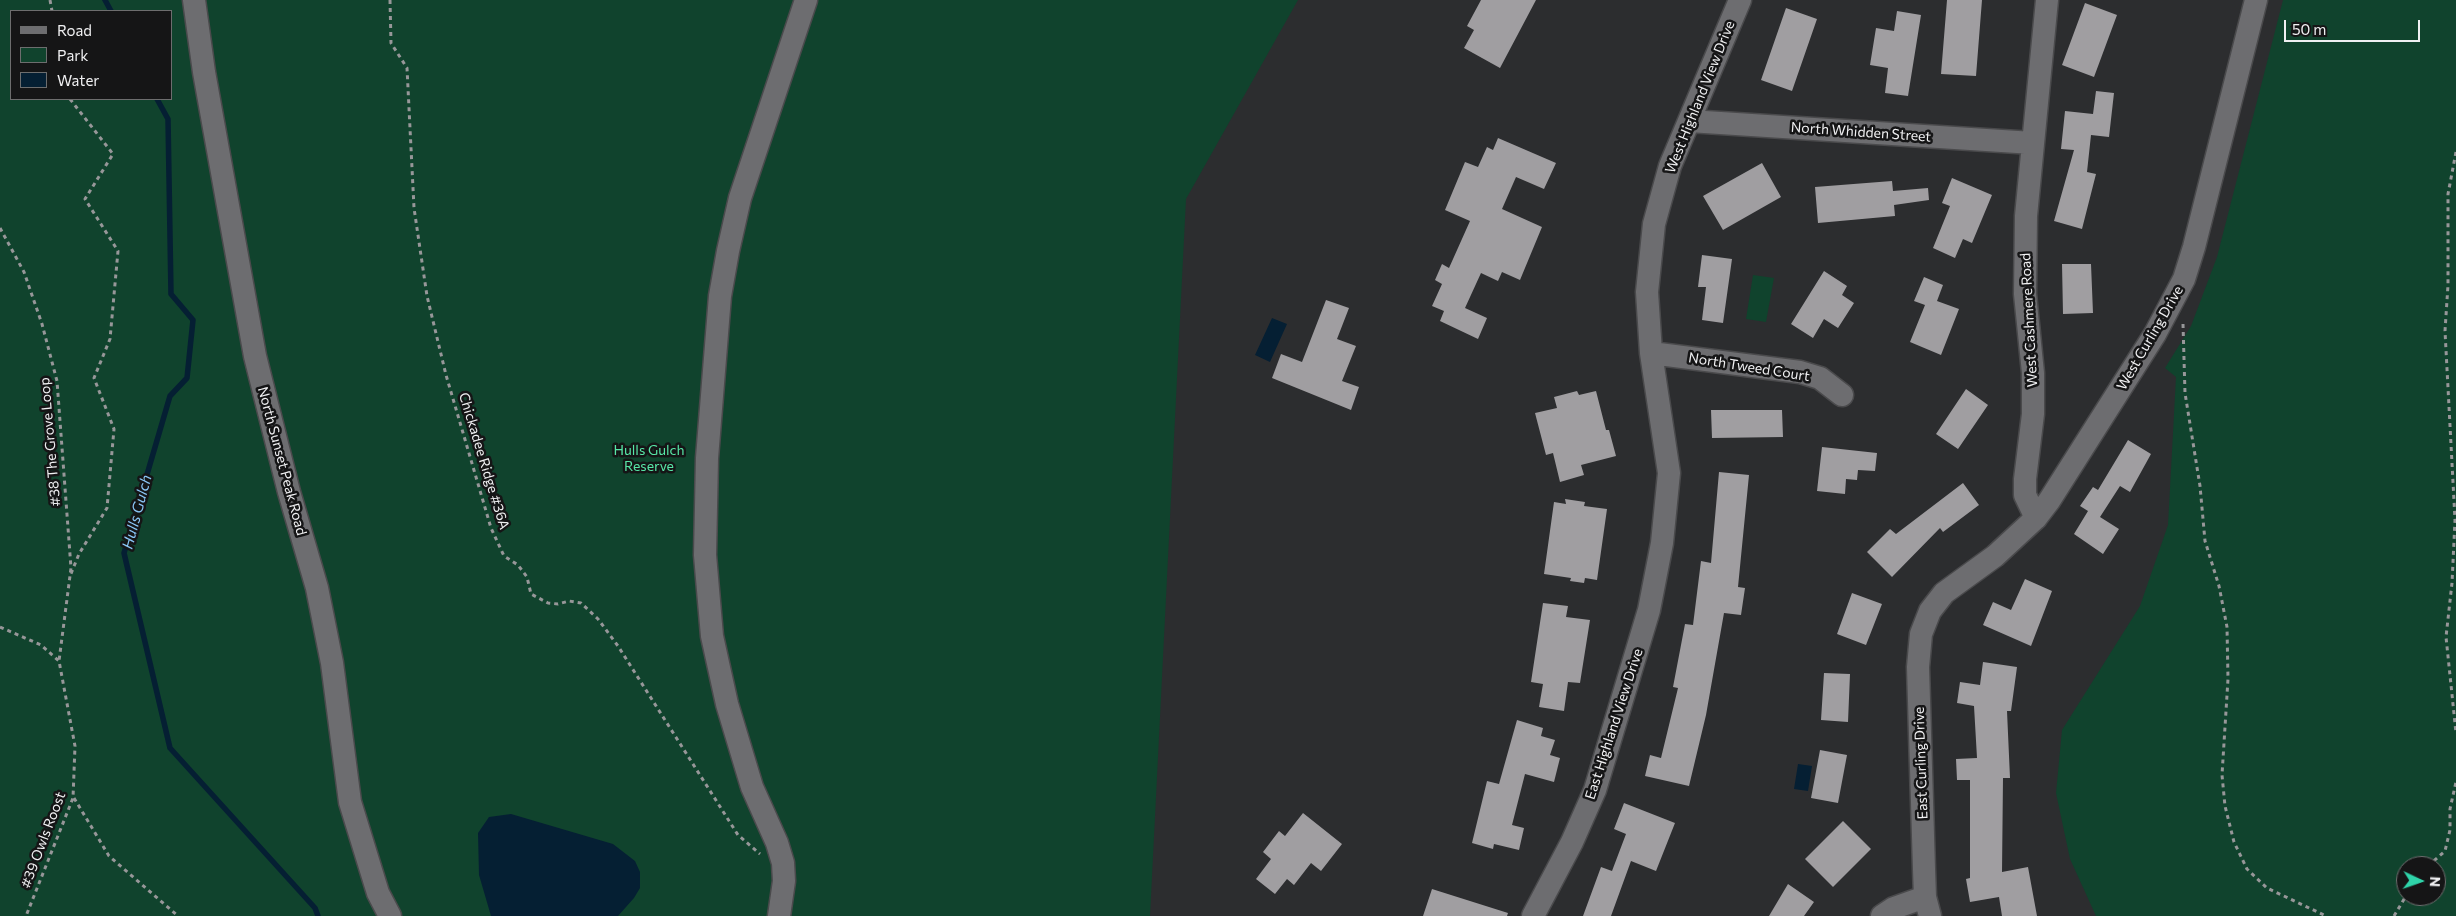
<!DOCTYPE html>
<html>
<head>
<meta charset="utf-8">
<style>
  body { margin:0 }
  #map { position:relative; width:2456px; height:916px; overflow:hidden; background:#2c2d2f; font-family:Commissioner,sans-serif }
  canvas { display:block }
  .legend { position:absolute; left:10px; top:10px; width:162px; height:90px; box-sizing:border-box; background:#151516; border:1px solid #6d6d6e; margin:0; padding:6px 9px; list-style:none; font-size:15px; color:#f0f0f2 }
  .legend li { display:flex; align-items:center; gap:10px; height:25px }
  .legend b { width:25px; border:1px solid #6d6d6e }
  .north { position:absolute; left:2396px; top:856px; width:50px; height:50px; box-sizing:border-box; background:#151516; border:1px solid #6d6d6e; border-radius:50%; rotate:93deg; font-size:14px; font-weight:700; line-height:20px; text-align:center; color:#f0f0f2 }
  .north::after { content:''; display:block; margin:auto; width:18px; height:22px; background:#2fd4aa; clip-path:polygon(50% 0,100% 100%,50% 72%,0 100%) }
  .scale { position:absolute; left:2284px; top:20px; width:136px; height:22px; box-sizing:border-box; border:2px solid #f0f0f2; border-top:0; padding-left:6px; font-size:15px; line-height:18px; white-space:nowrap; color:#f0f0f2; -webkit-text-stroke:4px #151516; paint-order:stroke }
</style>
</head>
<body>
<div id="map">
<canvas width="2456" height="916"></canvas>
<ul class="legend">
<li><b style="height:6px;background:#6d6d70"></b>Road</li>
<li><b style="height:14px;background:#10432d"></b>Park</li>
<li><b style="height:14px;background:#051f33"></b>Water</li>
</ul>
<div class="north">N</div>
<div class="scale">50 m</div>
</div>
<script>
const ctx = document.querySelector('canvas').getContext('2d');
ctx.lineJoin = 'round';
function fill(path, color) { ctx.fillStyle = color; ctx.fill(path, 'evenodd'); }
const toPath = rows => new Path2D(rows.map(r => 'M' + r).join(''));
function strokePath(path, color, width, dash) { ctx.strokeStyle = color; ctx.lineWidth = width; ctx.lineCap = dash ? 'butt' : 'round'; ctx.setLineDash(dash || []); ctx.stroke(path); }
function write(font, color, halo, rows, align = 'center') {
  ctx.font = font + ' Commissioner,sans-serif'; ctx.lineWidth = 5; ctx.setLineDash([]); ctx.textBaseline = 'middle'; ctx.strokeStyle = halo; ctx.fillStyle = color; for (const [text, x, y, turn = 0] of rows) {
    ctx.save(); ctx.translate(x, y); ctx.rotate((+turn || 0) * Math.PI / 180); ctx.textAlign = isNaN(turn) ? turn : align; if (halo) ctx.strokeText(text, 0, 0); ctx.fillText(text, 0, 0); ctx.restore();
  }
}
fill(toPath([
  [0,0,1298,0,1186,199,1150,916,0,916],
  [11,11,171,11,171,99,11,99],
  [2283,0,2456,0,2456,916,2096,916,2070,859,2056,793,2062,730,2140,606,2168,525,2176,377,2165,368,2191,326,2217,257],
  [2406,866,2436,866,2436,896,2406,896],
  [1753,275,1774,278,1766,322,1746,319]
]), '#10432d');
fill(toPath([
  [1272,318,1287,324,1270,362,1255,355],
  [1798,764,1812,766,1808,791,1794,789],
  [511,814,613,844,635,861,640,872,640,888,634,898,618,916,491,916,479,875,478,833,489,817]
]), '#051f33');
strokePath(toPath([
  [105,0,111,11],
  [157,99,168,119,171,294,193,320,187,378,170,396,124,553,170,748,315,908,318,916]
]), '#051f33', 5.5);
fill(toPath([
  [1481,0,1536,0,1500,68,1464,48,1474,30,1467,26],
  [1947,0,1982,0,1976,76,1941,74],
  [2085,3,2117,15,2094,77,2062,65],
  [1786,8,1817,19,1792,91,1761,80],
  [1897,11,1921,15,1908,96,1885,93,1888,68,1870,65,1876,28,1894,31],
  [2096,91,2114,93,2109,137,2091,135,2087,172,2096,174,2082,229,2054,221,2074,150,2061,149,2065,111,2093,114],
  [1498,138,1556,163,1544,189,1516,177,1502,209,1542,227,1520,280,1502,272,1498,281,1481,273,1465,308,1487,318,1478,339,1440,321,1444,311,1432,306,1442,284,1435,280,1442,264,1449,268,1470,221,1445,210,1465,162,1478,167,1487,147,1493,150],
  [1762,163,1781,197,1723,230,1703,196],
  [1952,178,1992,195,1972,243,1963,239,1955,258,1933,248,1950,206,1942,203],
  [1892,181,1893,191,1928,188,1929,200,1894,205,1895,216,1818,223,1815,187],
  [1702,255,1732,259,1723,323,1702,320,1706,287,1698,287],
  [2062,264,2091,264,2093,313,2063,314],
  [1824,271,1847,286,1842,295,1854,303,1838,328,1824,319,1813,338,1791,324],
  [1924,277,1943,285,1937,301,1959,309,1941,355,1910,342,1925,305,1914,301],
  [1326,300,1349,308,1337,339,1356,346,1342,381,1359,387,1351,410,1272,378,1281,354,1302,362],
  [1966,389,1988,405,1958,449,1936,434],
  [1577,391,1579,395,1596,391,1606,430,1609,430,1616,456,1581,465,1584,475,1560,482,1553,453,1546,455,1535,413,1557,408,1554,397],
  [1711,410,1782,410,1783,437,1712,438],
  [2128,440,2151,454,2130,492,2120,486,2100,517,2119,529,2103,554,2074,534,2088,511,2080,506,2093,487,2098,490],
  [1822,447,1877,453,1875,471,1858,470,1857,480,1846,479,1845,494,1817,491],
  [1719,472,1749,475,1738,587,1745,588,1741,615,1724,613,1706,715,1689,786,1645,776,1650,755,1661,758,1678,688,1673,687,1685,624,1693,625,1701,561,1711,563],
  [1963,483,1979,505,1943,532,1940,528,1892,577,1867,552,1890,529,1896,534],
  [1565,499,1585,502,1584,506,1607,509,1597,580,1585,578,1584,583,1570,581,1571,578,1544,574,1554,502,1566,504],
  [2025,579,2052,591,2031,646,1983,625,1993,602,2011,610],
  [1852,593,1882,604,1866,645,1837,634],
  [1543,603,1568,606,1566,617,1590,620,1580,683,1568,682,1564,711,1539,707,1543,684,1531,682],
  [1983,662,2017,667,2011,711,2007,711,2010,778,2003,778,2002,872,2028,867,2037,916,2002,916,1999,897,1970,902,1966,879,1970,878,1970,780,1957,780,1956,759,1977,758,1974,706,1957,703,1960,682,1980,685],
  [1824,673,1850,674,1848,722,1821,720],
  [1517,720,1543,728,1541,736,1555,740,1550,755,1560,758,1554,782,1525,774,1512,825,1524,828,1519,850,1494,844,1493,849,1472,843,1487,781,1499,784],
  [1820,750,1847,755,1838,803,1811,798],
  [1624,803,1675,823,1656,871,1631,861,1611,916,1583,916,1601,867,1612,871,1626,834,1614,829],
  [1303,813,1342,844,1321,871,1311,863,1294,885,1287,879,1275,894,1256,879,1271,859,1263,852,1279,831,1285,836],
  [1843,821,1871,849,1833,887,1805,859],
  [1788,884,1814,902,1804,916,1769,916],
  [1432,889,1508,913,1507,916,1423,916]
]), '#a09ea1');
const minor = toPath([
  [194,0,204,72,255,356,289,492,317,588,332,663,350,802,378,893,390,916],
  [1689,121,2033,143],
  [1651,353,1800,372,1820,378,1842,395],
  [2036,518,2025,495,2025,479,2033,414,2033,373,2025,294,2026,216,2047,0],
  [779,916,784,881,783,863,777,843,752,787,727,704,712,636,705,555,707,458,720,296,728,251,740,198,806,0],
  [1533,916,1572,842,1595,790,1649,610,1662,543,1669,473,1651,353,1647,292,1654,224,1670,166,1740,0],
  [1882,916,1894,908,1925,897],
  [1930,916,1925,897,1924,869,1918,667,1921,634,1930,611,1944,593,1995,556,2036,518,2049,501,2155,334,2184,279,2194,247,2256,0]
]);
strokePath(minor, '#4a4a4c', 25);
strokePath(toPath([
  [50,0,52,11],
  [390,0,391,43,407,68,414,208,427,296,446,375,491,528,504,556,518,565,527,577,531,594,548,603,558,604,569,601,581,603,598,619,618,646,738,835,760,854],
  [70,99,113,154,85,199,118,251,110,339,94,378,114,429,107,508,79,554,70,576],
  [2456,152,2448,194,2448,285,2445,331,2455,520,2452,583,2446,637,2456,733],
  [0,228,24,272,42,324,57,381,71,568,59,661],
  [2183,324,2185,393,2200,486,2205,541,2219,586,2227,627,2228,679,2222,775,2225,806,2234,842,2247,869,2267,888,2326,916],
  [0,627,41,645,59,661,75,746,73,798,26,916],
  [74,798,109,856,178,916],
  [2428,866,2445,851,2450,830,2450,809,2456,782],
  [2394,916,2406,896]
]), '#979799', 3, [4, 4]);
strokePath(minor, '#6d6d70', 22);
write('14px', '#f0f0f2', '#151516', [
  ["West Highland View Drive",1700,97,-68],
  ["North Whidden Street",1861,132,4],
  ["West Cashmere Road",2029,320,-93],
  ["West Curling Drive",2150,338,-60],
  ["North Tweed Court",1749,367,9],
  ["#38 The Grove Loop",50,442,-95],
  ["North Sunset Peak Road",282,461,75],
  ["Chickadee Ridge #36A",484,461,73],
  ["East Highland View Drive",1614,724,-72],
  ["East Curling Drive",1921,763,-92],
  ["#39 Owls Roost",43,840,-69]
]);
write('14px', '#57e7a7', '#151516', [
  ["Hulls Gulch",649,450],
  ["Reserve",649,466]
]);
write('italic 15px', '#8ac6f6', '#151516', [
  ["Hulls Gulch",137,512,-75]
]);
</script>
</body>
</html>
